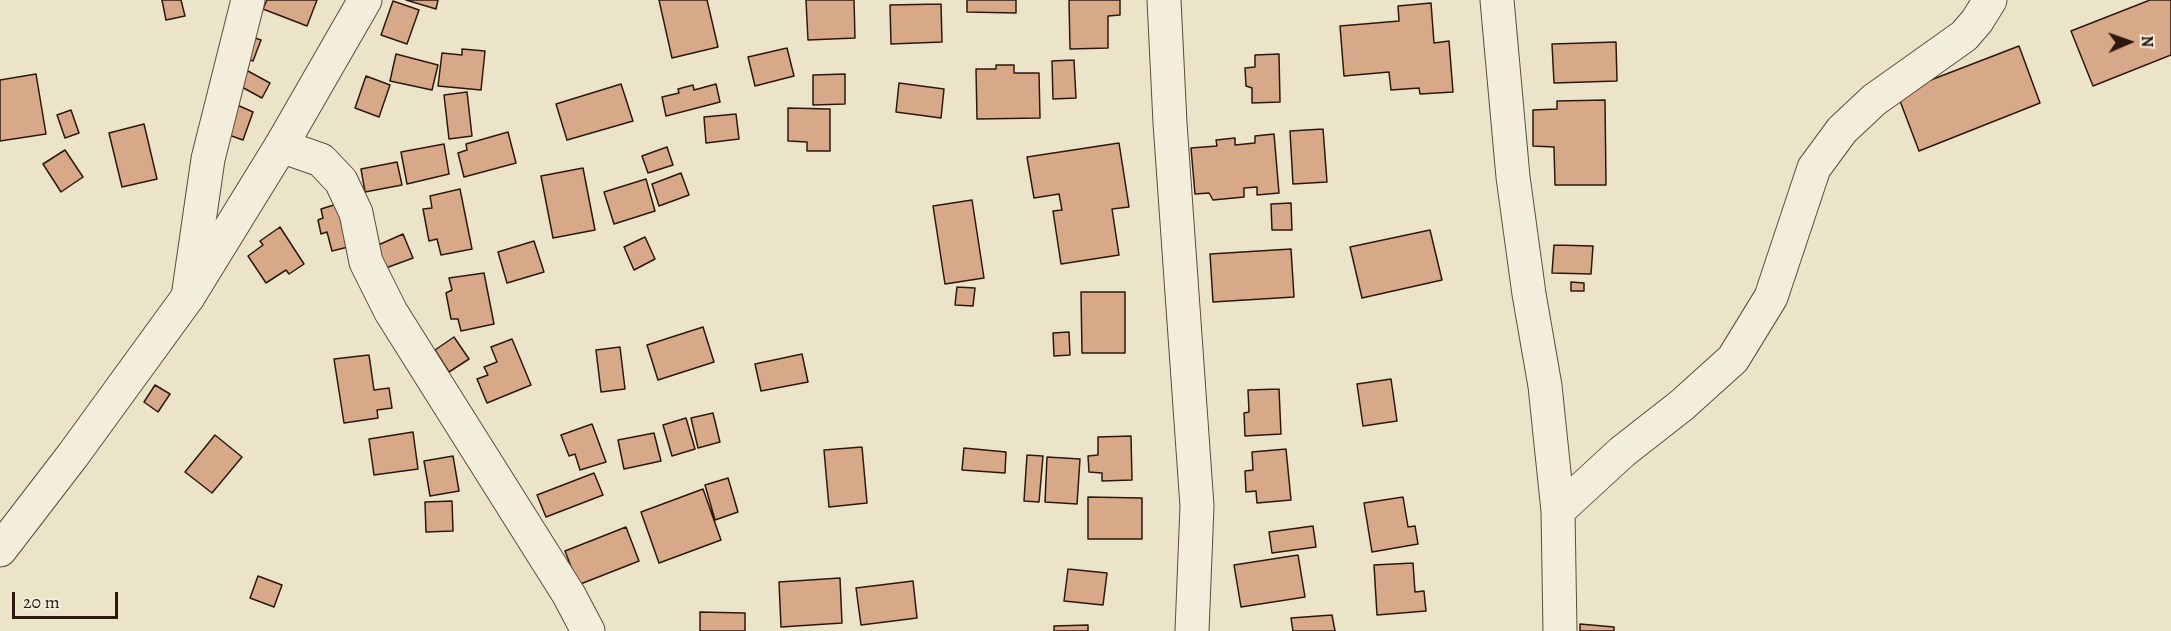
<!DOCTYPE html>
<html>
<head>
<meta charset="utf-8">
<style>
  body { margin:0 }
  #map { position:relative; width:2171px; height:631px; overflow:hidden; background:#ece4c8; font-family:Alegreya,serif }
  canvas { display:block }
  .north { position:absolute; left:2099px; top:12px; width:60px; height:60px; -webkit-text-stroke:4px #f3eddb; paint-order:stroke; rotate:88deg; font-size:16px; font-weight:700; line-height:24px; text-align:center; color:#2d180e }
  .north::after { content:''; display:block; margin:auto; width:21px; height:27px; background:#2d180e; clip-path:polygon(50% 0,100% 100%,50% 72%,0 100%) }
  .scale { position:absolute; left:12px; top:592px; width:106px; height:27px; box-sizing:border-box; border:3px solid #2d180e; border-top:0; padding-left:8px; font-size:18px; line-height:21px; white-space:nowrap; color:#2d180e; -webkit-text-stroke:4px #f3eddb; paint-order:stroke }
</style>
</head>
<body>
<div id="map">
<canvas width="2171" height="631"></canvas>
<div class="north">N</div>
<div class="scale">20 m</div>
</div>
<script>
const ctx = document.querySelector('canvas').getContext('2d');
ctx.lineJoin = 'round';
function fill(path, color) { ctx.fillStyle = color; ctx.fill(path, 'evenodd'); }
const toPath = rows => new Path2D(rows.map(r => 'M' + r).join(''));
function strokePath(path, color, width, dash) { ctx.strokeStyle = color; ctx.lineWidth = width; ctx.lineCap = dash ? 'butt' : 'round'; ctx.setLineDash(dash || []); ctx.stroke(path); }
const building = toPath([
  [162,0,181,0,185,16,166,20,162,0],
  [267,0,317,0,307,26,263,9,267,0],
  [406,0,438,0,436,9,406,0],
  [659,0,707,0,718,47,672,58,659,0],
  [806,0,854,0,855,38,808,40,806,0],
  [967,0,1016,0,1016,13,967,12,967,0],
  [1069,0,1120,0,1120,15,1108,16,1108,48,1070,49,1069,0],
  [2150,0,2171,0,2171,55,2093,86,2071,31,2150,0],
  [393,1,419,10,407,44,381,35,393,1],
  [1431,3,1434,43,1449,41,1453,92,1420,94,1419,88,1391,90,1389,72,1344,76,1340,26,1399,21,1398,6,1431,3],
  [941,4,942,42,891,44,890,5,941,4],
  [246,35,261,40,253,61,238,55,246,35],
  [1616,42,1617,81,1554,83,1552,44,1616,42],
  [2019,46,2040,103,1919,151,1897,93,2019,46],
  [787,48,794,76,755,86,748,57,787,48],
  [462,49,485,51,481,90,438,86,442,53,462,55,462,49],
  [396,54,438,65,432,90,390,81,396,54],
  [1279,54,1280,102,1252,103,1252,88,1246,86,1245,68,1255,67,1255,55,1279,54],
  [1074,60,1076,98,1053,99,1052,61,1074,60],
  [996,65,1014,65,1014,73,1039,73,1040,118,977,119,976,69,996,69,996,65],
  [246,70,270,83,262,98,238,85,246,70],
  [36,74,46,134,0,141,0,80,36,74],
  [845,74,845,104,813,105,813,75,845,74],
  [366,76,390,85,379,117,355,108,366,76],
  [899,83,944,89,941,118,896,112,899,83],
  [621,84,633,121,567,140,556,104,621,84],
  [716,84,720,102,666,116,662,97,679,93,678,89,693,85,694,90,716,84],
  [467,92,472,136,449,139,444,95,467,92],
  [1605,100,1606,185,1555,185,1554,147,1533,146,1533,110,1557,109,1557,101,1605,100],
  [235,104,253,112,243,140,223,133,235,104],
  [788,108,830,109,830,151,807,151,807,142,788,141,788,108],
  [71,110,79,133,65,138,57,115,71,110],
  [736,114,739,139,706,143,704,117,736,114],
  [144,124,157,179,122,187,109,133,144,124],
  [1323,129,1327,182,1293,184,1290,131,1323,129],
  [508,132,516,163,464,177,458,153,467,150,466,144,508,132],
  [1274,134,1279,193,1257,195,1257,187,1244,188,1244,197,1213,200,1209,193,1195,194,1191,148,1217,146,1216,140,1235,138,1235,145,1255,143,1255,136,1274,134],
  [1119,143,1129,207,1112,209,1119,255,1061,264,1053,211,1062,210,1059,194,1034,198,1027,157,1119,143],
  [444,144,449,174,407,184,401,152,444,144],
  [667,147,673,165,648,173,642,156,667,147],
  [65,150,83,177,61,192,43,164,65,150],
  [397,162,402,185,365,192,361,169,397,162],
  [583,168,595,230,553,238,541,176,583,168],
  [681,173,689,195,659,206,652,184,681,173],
  [646,179,655,211,614,224,604,192,646,179],
  [460,189,472,249,441,255,437,239,429,241,423,209,432,208,430,196,460,189],
  [972,200,984,278,945,284,933,206,972,200],
  [1291,203,1292,230,1272,230,1271,204,1291,203],
  [337,204,348,247,332,251,327,232,321,234,318,220,323,218,321,209,337,204],
  [280,227,304,264,289,274,286,270,266,283,248,256,263,245,260,241,280,227],
  [1430,230,1442,280,1362,298,1350,247,1430,230],
  [403,234,413,258,386,268,376,246,403,234],
  [645,237,655,259,634,270,624,247,645,237],
  [534,241,544,272,507,283,498,252,534,241],
  [1554,245,1593,246,1591,274,1552,273,1554,245],
  [1291,249,1294,297,1213,302,1210,254,1291,249],
  [484,273,494,324,461,331,458,319,451,319,446,293,452,290,449,278,484,273],
  [1571,282,1584,283,1584,291,1571,291,1571,282],
  [957,287,975,288,973,306,955,305,957,287],
  [1081,292,1125,292,1125,353,1082,353,1081,292],
  [703,327,714,362,658,380,647,345,703,327],
  [1069,332,1070,355,1054,356,1053,333,1069,332],
  [454,337,469,359,449,372,435,350,454,337],
  [512,339,531,385,487,403,477,379,488,375,484,367,497,362,491,347,512,339],
  [620,347,625,389,601,392,596,350,620,347],
  [802,354,808,382,761,391,755,364,802,354],
  [369,355,374,390,389,388,392,408,377,410,378,418,344,423,334,359,369,355],
  [1391,379,1397,421,1363,426,1357,384,1391,379],
  [155,385,170,394,158,412,144,402,155,385],
  [1279,389,1281,434,1245,436,1244,413,1249,412,1248,390,1279,389],
  [713,413,720,442,698,448,691,418,713,413],
  [686,418,695,449,672,456,663,425,686,418],
  [592,424,606,462,580,470,575,454,569,456,561,435,592,424],
  [413,432,418,469,374,475,369,439,413,432],
  [654,433,661,461,624,469,618,440,654,433],
  [215,435,242,457,212,493,185,472,215,435],
  [1131,436,1132,480,1102,481,1102,473,1089,472,1088,456,1098,455,1098,437,1131,436],
  [862,447,867,503,829,507,824,450,862,447],
  [964,448,1006,452,1005,473,962,470,964,448],
  [1286,449,1291,500,1257,503,1256,491,1246,492,1245,471,1253,470,1252,452,1286,449],
  [1027,455,1043,456,1039,502,1024,501,1027,455],
  [453,456,459,491,430,496,424,461,453,456],
  [1047,457,1080,459,1077,504,1045,502,1047,457],
  [594,473,603,495,546,517,537,495,594,473],
  [728,478,738,512,715,520,705,485,728,478],
  [703,489,721,540,659,563,641,512,703,489],
  [1088,497,1142,498,1142,539,1088,539,1088,497],
  [1403,497,1408,527,1415,526,1418,544,1372,552,1364,503,1403,497],
  [452,501,453,531,426,532,425,502,452,501],
  [1313,526,1316,547,1272,553,1269,532,1313,526],
  [626,527,639,561,578,585,565,551,626,527],
  [1298,555,1305,597,1241,607,1234,565,1298,555],
  [1413,563,1415,592,1424,591,1426,611,1377,615,1374,565,1413,563],
  [1068,569,1107,573,1103,605,1064,601,1068,569],
  [258,576,282,585,274,607,250,598,258,576],
  [840,578,842,623,781,627,779,582,840,578],
  [913,581,917,618,861,625,856,588,913,581],
  [700,612,745,613,745,631,700,631,700,612],
  [1332,615,1335,631,1293,631,1291,618,1332,615],
  [1580,624,1614,627,1614,631,1580,631,1580,624],
  [1088,625,1088,631,1054,631,1054,626,1088,625]
]);
fill(building, '#d8a989');
strokePath(building, '#2d180e', 1.5);
const minor = toPath([
  [1164,0,1170,123,1197,506,1192,631],
  [1497,0,1513,177,1529,294,1545,386,1558,511,1560,631],
  [281,146,321,160,341,181,356,213,366,262,391,312,569,595,588,631],
  [188,297,208,159,248,0],
  [1558,511,1622,452,1682,405,1733,359,1771,297,1814,168,1842,130,1874,100,1964,36,1977,21,1990,0]
]);
const tertiary = toPath([
  [0,550,73,455,188,297,281,146,365,0]
]);
strokePath(minor, '#5d4b3c', 35);
strokePath(tertiary, '#5d4b3c', 35);
strokePath(minor, '#f3eddb', 33);
strokePath(tertiary, '#f3eddb', 33);
</script>
</body>
</html>
